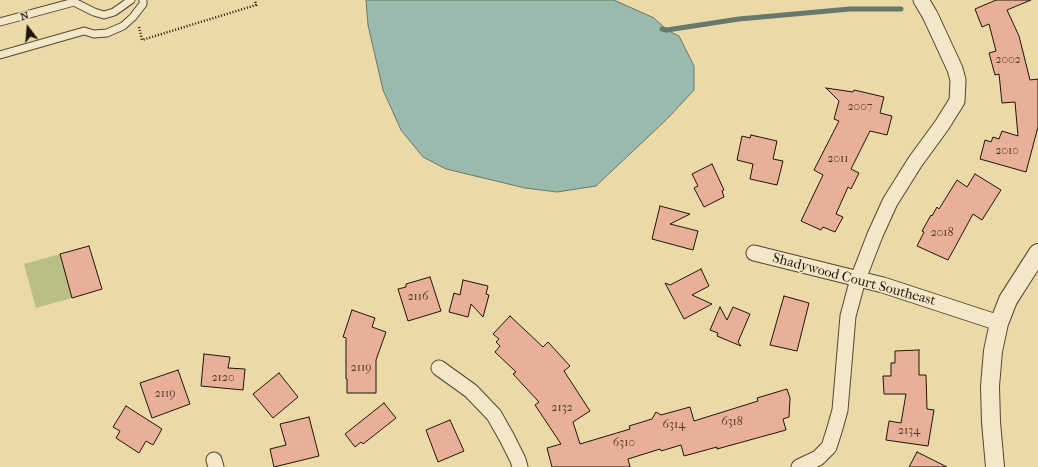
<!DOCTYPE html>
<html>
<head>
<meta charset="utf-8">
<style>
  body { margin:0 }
  #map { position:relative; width:1038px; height:467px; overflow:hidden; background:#ebdaa8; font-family:"IM FELL French Canon",serif }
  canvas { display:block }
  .north { position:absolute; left:8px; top:8px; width:40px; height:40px; -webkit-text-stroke:3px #f2e7c6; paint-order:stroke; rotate:344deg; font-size:11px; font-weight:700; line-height:16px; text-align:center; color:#1f150b }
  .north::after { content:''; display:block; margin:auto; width:14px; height:18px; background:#1f150b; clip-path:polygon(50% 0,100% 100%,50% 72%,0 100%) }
</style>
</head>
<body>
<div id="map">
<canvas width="1038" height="467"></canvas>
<div class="north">N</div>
</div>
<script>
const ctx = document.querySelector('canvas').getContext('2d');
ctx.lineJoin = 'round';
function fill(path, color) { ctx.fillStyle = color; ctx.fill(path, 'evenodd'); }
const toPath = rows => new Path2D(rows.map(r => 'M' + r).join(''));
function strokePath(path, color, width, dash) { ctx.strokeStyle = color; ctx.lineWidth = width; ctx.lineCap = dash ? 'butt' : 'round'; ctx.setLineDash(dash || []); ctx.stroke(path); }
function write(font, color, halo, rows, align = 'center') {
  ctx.font = font + ' "IM FELL French Canon",serif'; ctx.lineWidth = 3; ctx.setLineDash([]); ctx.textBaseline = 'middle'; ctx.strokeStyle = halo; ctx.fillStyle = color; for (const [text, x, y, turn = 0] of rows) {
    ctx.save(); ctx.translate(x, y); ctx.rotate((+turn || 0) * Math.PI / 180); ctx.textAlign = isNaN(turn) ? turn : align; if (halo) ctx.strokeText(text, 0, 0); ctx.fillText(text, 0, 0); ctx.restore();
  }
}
fill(toPath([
  [60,254,72,298,36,308,24,264]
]), '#babf86');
const water = toPath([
  [366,0,614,0,654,18,667,30,679,36,694,66,694,90,667,119,596,186,557,192,525,188,446,169,423,157,401,130,383,90,368,25,366,0]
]);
fill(water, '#99baad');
strokePath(water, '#68786c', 1);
strokePath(toPath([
  [662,29,667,30,739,19,850,9,901,9]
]), '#68786c', 5);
const building = toPath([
  [996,0,1031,0,1007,10,1019,36,1030,80,1038,79,1038,127,1026,172,980,159,985,140,991,142,993,137,999,139,1002,131,1018,136,1015,102,1002,103,999,74,995,75,989,53,996,51,989,24,982,27,975,9,996,0],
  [826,88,853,92,854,90,884,97,880,113,892,116,887,135,870,131,851,169,859,173,851,189,848,187,836,214,843,217,835,232,823,227,821,230,801,221,823,175,814,170,839,121,834,119,839,101,826,88],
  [751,135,777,141,773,159,783,161,777,185,750,179,753,164,737,160,742,136,750,138,751,135],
  [712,164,724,190,722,191,724,197,704,207,694,188,698,186,692,174,712,164],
  [975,174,1001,190,982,220,973,214,948,260,917,246,924,232,922,231,931,215,932,216,937,207,939,209,957,180,967,187,975,174],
  [660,206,690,214,670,224,698,231,693,250,652,239,660,206],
  [89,246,102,289,72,298,60,254,89,246],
  [701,269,709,286,692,295,712,304,684,319,665,283,670,285,701,269],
  [430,277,441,311,408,321,398,289,406,287,406,284,430,277],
  [463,280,488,286,486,294,489,295,483,317,471,304,468,317,449,312,454,293,460,295,463,280],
  [784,296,809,303,797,351,770,345,784,296],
  [720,307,727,320,733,307,750,314,738,342,741,346,717,336,718,333,710,330,720,307],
  [352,310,375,318,372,327,386,332,376,360,376,393,347,393,347,379,346,379,346,338,343,337,352,310],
  [510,316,543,347,548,342,570,366,564,371,590,411,573,422,580,444,630,429,629,426,652,419,656,412,661,415,690,407,694,421,758,401,757,398,787,389,790,398,789,417,783,419,786,430,717,449,717,447,684,456,681,445,661,451,660,449,628,459,630,467,552,467,547,448,561,444,535,405,539,402,513,374,516,372,495,352,500,346,496,342,499,339,493,334,510,316],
  [919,350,919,375,926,375,927,409,934,410,928,446,886,440,889,421,901,423,906,394,884,394,883,376,891,376,891,363,895,363,895,351,919,350],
  [204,354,230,357,228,368,245,369,243,390,201,386,204,354],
  [178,370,190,404,152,418,140,383,178,370],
  [279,373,298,397,273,418,253,394,279,373],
  [384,403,396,418,363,444,361,442,355,447,345,434,384,403],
  [126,406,162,429,153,445,146,441,139,453,116,438,120,431,113,427,126,406],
  [309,417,319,456,274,467,270,449,286,445,280,424,309,417],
  [450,420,464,451,438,462,426,430,450,420],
  [917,452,947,467,909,467,917,452]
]);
fill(building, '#e8b197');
strokePath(building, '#1f150b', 1);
const service = toPath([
  [0,22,74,2,94,12,104,15,114,12,131,0],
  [0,55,84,31,94,34,107,33,123,26,133,17,143,4,143,0]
]);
const minor = toPath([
  [754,253,883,285,999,323],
  [439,368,471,391,494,415,507,438,518,460,520,467],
  [214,460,216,467],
  [799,467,818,458,829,447,835,428,840,410,848,316,858,279,875,235,890,202,915,162,942,125,957,101,958,80,955,69,930,15,921,0]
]);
const tertiary = toPath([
  [995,467,991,422,990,386,993,351,999,323,1008,300,1038,253]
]);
strokePath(service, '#524632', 9);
strokePath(minor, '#524632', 17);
strokePath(tertiary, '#524632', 20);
strokePath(toPath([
  [139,27,142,40,256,5,255,0]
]), '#1f150b', 2.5, [1, 2]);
strokePath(service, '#f2e7c6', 7);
strokePath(minor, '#f2e7c6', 15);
strokePath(tertiary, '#f2e7c6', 18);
write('12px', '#513c2e', null, [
  ["2002",1008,60],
  ["2007",860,107],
  ["2010",1007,151],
  ["2011",838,159],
  ["2018",942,233],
  ["2116",418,297],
  ["2119",361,368],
  ["2120",223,378],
  ["2119",165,394],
  ["2132",562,408],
  ["6318",732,422],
  ["6314",674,425],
  ["2134",909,431],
  ["6310",624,443]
]);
write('14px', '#1f150b', '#f2e7c6', [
  ["Shadywood Court Southeast",854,280,15]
]);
</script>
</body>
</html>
